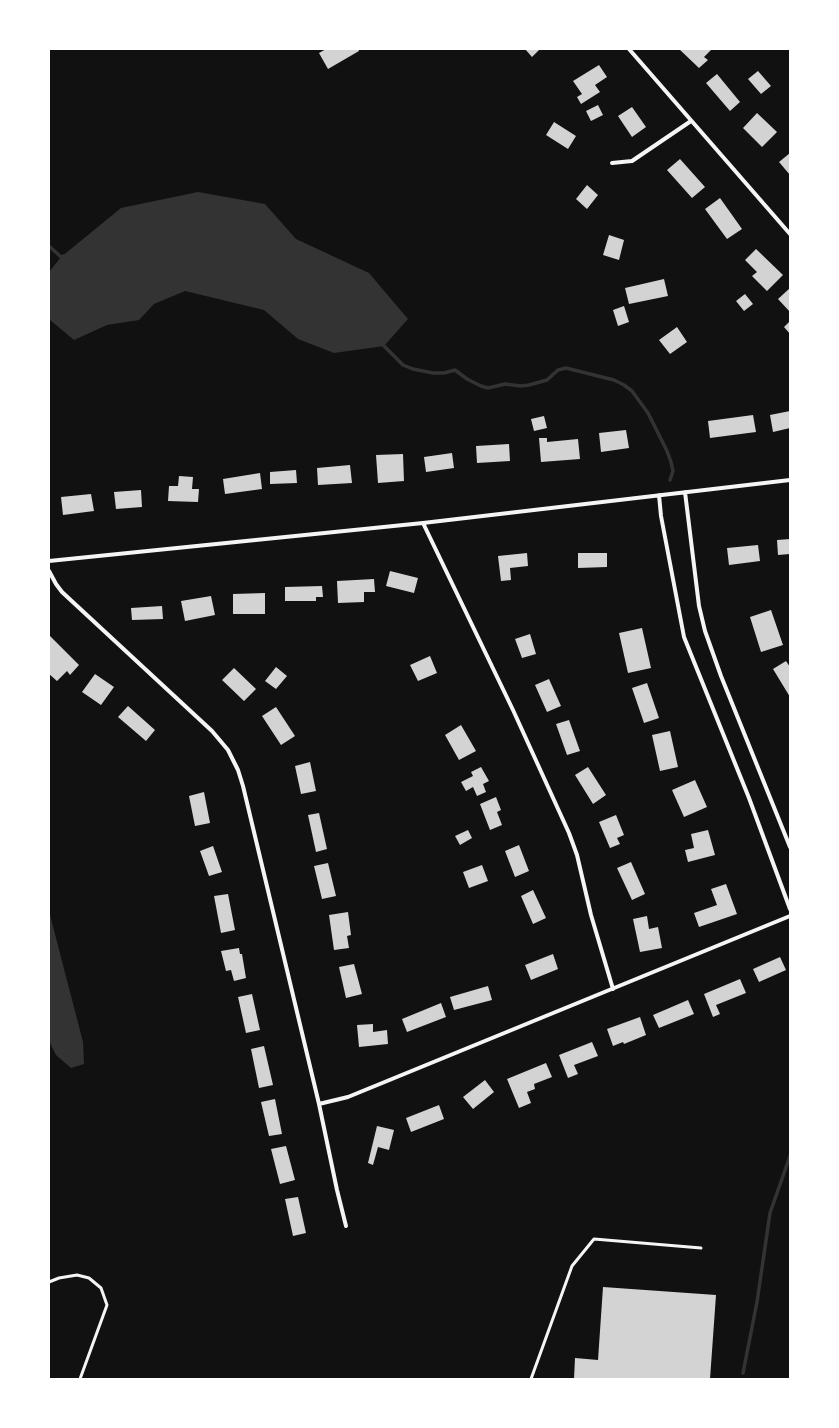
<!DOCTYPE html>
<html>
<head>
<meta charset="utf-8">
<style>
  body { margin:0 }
  #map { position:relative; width:839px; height:1428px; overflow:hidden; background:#111; font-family:"Open Sans",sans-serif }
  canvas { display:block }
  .frame { position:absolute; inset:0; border:50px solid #fff; pointer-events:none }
</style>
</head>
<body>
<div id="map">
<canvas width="839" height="1428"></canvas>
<div class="frame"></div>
</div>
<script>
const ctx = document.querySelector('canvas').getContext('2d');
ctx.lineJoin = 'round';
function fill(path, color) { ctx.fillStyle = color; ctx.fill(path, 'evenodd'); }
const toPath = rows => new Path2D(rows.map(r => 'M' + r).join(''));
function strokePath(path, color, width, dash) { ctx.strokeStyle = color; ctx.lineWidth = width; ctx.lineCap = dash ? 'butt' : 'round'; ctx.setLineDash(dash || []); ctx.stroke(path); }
fill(toPath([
  [198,192,265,204,296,239,369,273,408,319,384,346,334,353,298,339,264,310,185,291,154,304,139,320,107,325,74,340,50,320,49,318,49,272,61,257,121,208],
  [49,911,83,1042,84,1064,71,1068,56,1055,49,1041]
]), '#333');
strokePath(toPath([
  [49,246,61,257,64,256],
  [382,344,403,365,413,369,433,373,444,373,455,370,467,379,481,386,488,388,505,384,521,386,529,385,547,380,558,370,566,368,614,380,624,385,632,391,648,413,667,451,671,462,673,471,670,480],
  [743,1373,757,1302,770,1213,790,1156]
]), '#333', 3.5);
fill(toPath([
  [326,49,358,49,359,51,328,69,319,53],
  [525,49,540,49,532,57],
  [679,49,712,49,704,57,708,60,699,68],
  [599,65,607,77,595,85,600,92,581,104,577,97,582,94,573,81],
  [758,71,771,86,761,94,748,79],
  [717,74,740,102,730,111,706,83],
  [598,105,603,115,591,121,586,111],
  [632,107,646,127,632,137,618,116],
  [757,113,777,132,762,147,743,128],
  [554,122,576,136,568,149,546,135],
  [790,153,790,175,779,162],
  [680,159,705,187,692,198,667,170],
  [587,185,598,195,587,209,576,199],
  [720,198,742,229,727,239,705,209],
  [609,235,624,240,619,260,603,255],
  [756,249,783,275,767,291,752,276,757,272,745,260],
  [664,279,668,296,629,304,625,288],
  [790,288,790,312,778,299],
  [745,294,753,304,744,311,736,301],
  [624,306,629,322,618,326,613,310],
  [790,321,790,334,784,327],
  [677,327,687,342,670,354,659,340],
  [790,411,790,428,773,432,770,415],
  [753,415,756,432,710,438,708,421],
  [544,416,547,428,534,431,531,419],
  [626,430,629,448,601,452,599,433],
  [539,438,547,438,547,442,578,439,580,459,541,462],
  [509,444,510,461,477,463,476,446],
  [452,453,454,468,426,472,424,457],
  [403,454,404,481,378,483,376,455],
  [350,465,352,483,318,485,317,468],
  [296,470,297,483,270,484,270,472],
  [260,473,262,489,225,494,223,479],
  [179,476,193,477,192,489,199,489,198,502,168,501,169,486,178,486],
  [141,490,142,507,116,509,114,492],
  [91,494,94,511,63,515,61,497],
  [790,539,790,554,778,555,777,540],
  [758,545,760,561,729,565,727,548],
  [527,553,528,566,510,568,511,580,501,581,498,556],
  [578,553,607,553,607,567,578,568],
  [390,571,418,578,414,593,386,586],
  [374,579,375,592,364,592,364,602,338,603,337,581],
  [322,586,323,597,316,597,316,601,285,601,285,587],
  [265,593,265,614,233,614,233,594],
  [211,596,215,615,185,621,181,601],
  [162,606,163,619,132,620,131,608],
  [771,610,783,645,761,652,750,617],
  [642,628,651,668,628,673,619,633],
  [530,634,536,654,522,658,515,639],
  [49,635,79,665,70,675,67,671,57,681,49,674],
  [430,656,437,673,418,681,410,665],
  [786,661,790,667,790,697,773,669],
  [276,667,287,676,276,689,265,681],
  [234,668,256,689,244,701,222,680],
  [95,674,114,687,101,705,82,692],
  [549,679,561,706,547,712,535,685],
  [647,683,659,718,644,723,632,688],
  [128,706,155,730,146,741,118,717],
  [276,707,295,736,281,745,262,716],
  [569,720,580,751,567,755,556,724],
  [461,725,476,751,459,760,445,735],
  [670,731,678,767,660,771,652,735],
  [310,762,316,791,301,794,295,766],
  [481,767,489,781,483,784,486,792,477,796,473,787,466,791,461,782,473,776,471,772],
  [588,767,606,795,593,804,575,775],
  [695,780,707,807,684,817,672,790],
  [204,792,210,823,195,826,189,796],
  [496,797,501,810,497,812,502,825,490,830,480,804],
  [319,813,327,849,316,852,308,815],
  [616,815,624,835,617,838,620,844,610,848,599,822],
  [468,830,472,838,460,845,455,836],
  [708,830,715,855,688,862,685,850,694,848,691,834],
  [519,845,529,871,515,877,505,851],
  [213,846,222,872,209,876,200,851],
  [631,862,645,894,632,900,617,868],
  [328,863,336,896,322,899,314,866],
  [482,865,488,881,469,888,463,872],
  [726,884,737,914,699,927,694,913,717,905,711,889],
  [533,890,546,918,533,924,521,896],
  [228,894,235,930,221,933,214,896],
  [348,912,351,935,347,936,349,948,334,950,329,915],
  [647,916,649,929,658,927,662,948,640,952,633,919],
  [239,948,240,954,242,954,246,978,234,981,231,970,226,971,221,951],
  [553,954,558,969,531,980,525,965],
  [780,957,786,970,759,982,753,969],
  [354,964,362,994,346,998,339,967],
  [740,979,746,993,716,1005,720,1014,713,1017,704,994],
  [488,986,492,1000,454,1010,450,997],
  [252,994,260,1030,246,1033,238,997],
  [688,1000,694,1014,659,1028,653,1015],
  [441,1003,446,1017,407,1032,402,1019],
  [640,1017,646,1035,624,1044,623,1042,613,1046,607,1029],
  [373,1024,373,1032,387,1030,388,1044,359,1047,357,1025],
  [592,1042,598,1056,574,1065,578,1074,568,1078,559,1055],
  [264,1046,273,1085,259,1088,251,1049],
  [546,1063,552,1077,534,1084,535,1089,527,1092,531,1103,519,1108,507,1079],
  [485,1080,494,1092,473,1109,463,1097],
  [275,1099,282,1134,269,1136,261,1102],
  [439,1105,444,1119,411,1132,406,1118],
  [377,1126,394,1130,389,1150,378,1147,373,1165,368,1163],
  [286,1146,295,1180,280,1184,271,1149],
  [298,1197,306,1233,293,1236,285,1199],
  [603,1287,716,1295,710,1379,574,1379,575,1358,598,1360]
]), '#d3d3d3');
strokePath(toPath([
  [49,1282,59,1278,77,1275,89,1278,101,1288,107,1305,80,1379],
  [531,1379,572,1266,594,1239,701,1248]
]), '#f5f5f5', 3);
strokePath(toPath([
  [629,49,790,234],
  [612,163,632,161,691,121],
  [685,492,699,606,705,631,721,676,790,847],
  [659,495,661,516,684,637,749,798,790,909],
  [423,523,513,710,569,833,577,855,591,915,613,989],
  [49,561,423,523,790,480],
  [49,571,56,584,62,592,212,731,228,750,238,770,243,786,319,1104,337,1190,346,1226],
  [319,1104,348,1097,790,916]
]), '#f5f5f5', 4);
</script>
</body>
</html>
